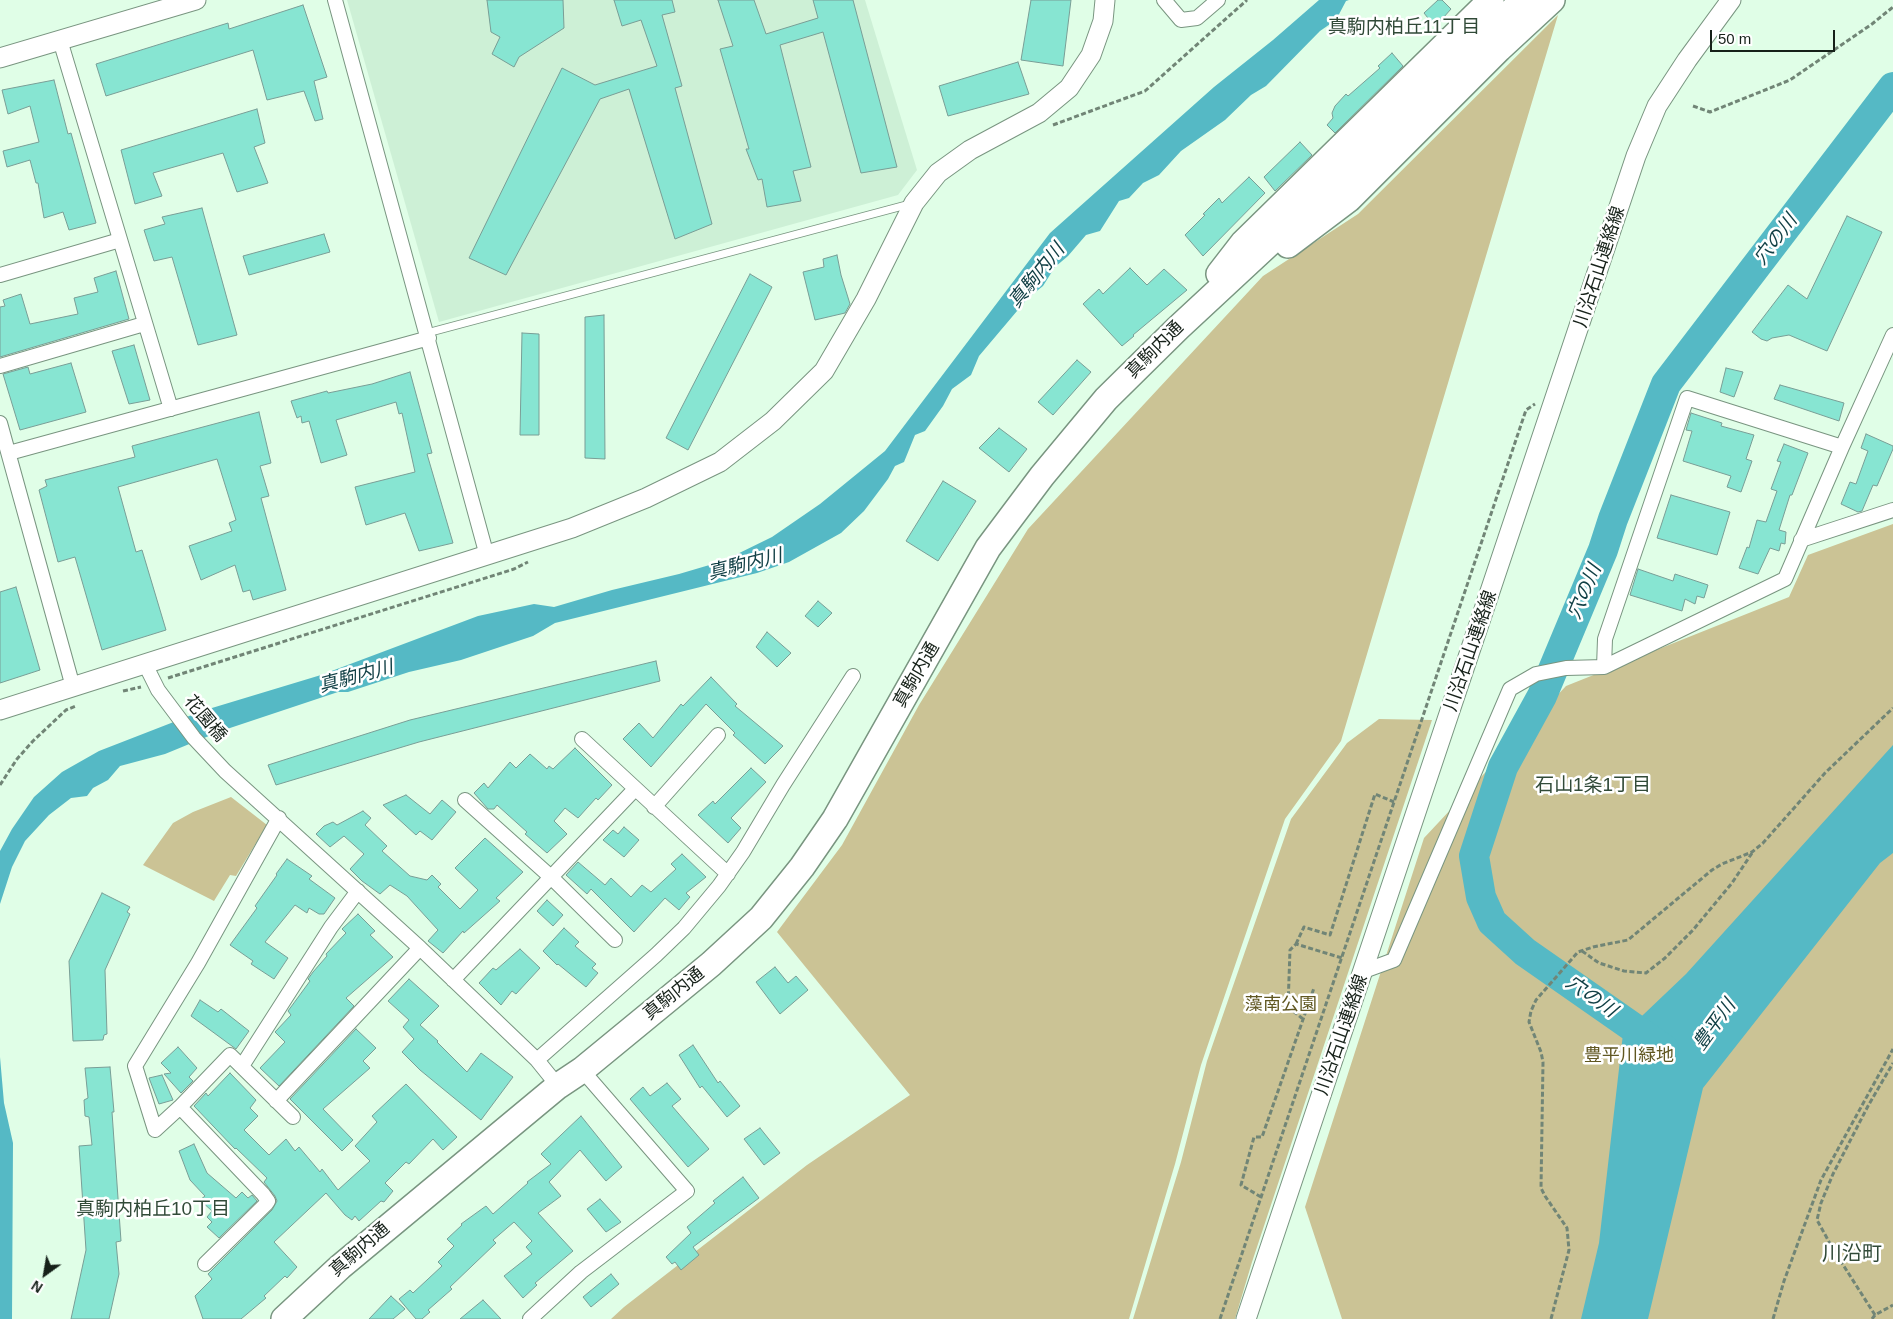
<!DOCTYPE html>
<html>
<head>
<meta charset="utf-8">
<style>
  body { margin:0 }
  #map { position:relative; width:1893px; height:1319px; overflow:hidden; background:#e0fee7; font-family:Arial,sans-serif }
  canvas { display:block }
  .north { position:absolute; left:20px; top:1249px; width:50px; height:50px; -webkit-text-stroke:4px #fff; paint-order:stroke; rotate:212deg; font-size:14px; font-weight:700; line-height:20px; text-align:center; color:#162119 }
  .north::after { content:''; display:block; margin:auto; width:18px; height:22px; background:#162119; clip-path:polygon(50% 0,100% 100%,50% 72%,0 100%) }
  .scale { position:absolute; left:1710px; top:30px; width:125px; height:22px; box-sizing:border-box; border:2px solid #162119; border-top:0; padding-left:6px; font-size:15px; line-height:18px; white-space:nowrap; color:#162119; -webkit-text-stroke:4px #fff; paint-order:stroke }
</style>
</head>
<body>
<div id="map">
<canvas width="1893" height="1319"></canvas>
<div class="north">N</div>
<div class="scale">50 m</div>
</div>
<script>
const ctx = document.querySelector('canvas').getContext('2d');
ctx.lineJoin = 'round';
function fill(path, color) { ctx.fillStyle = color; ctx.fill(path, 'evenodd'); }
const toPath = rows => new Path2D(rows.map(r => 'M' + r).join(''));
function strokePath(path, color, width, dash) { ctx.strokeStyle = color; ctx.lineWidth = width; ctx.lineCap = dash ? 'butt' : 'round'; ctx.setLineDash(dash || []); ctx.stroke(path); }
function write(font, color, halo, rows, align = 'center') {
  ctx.font = font + ' Arial,"Noto Sans JP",sans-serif'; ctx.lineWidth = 5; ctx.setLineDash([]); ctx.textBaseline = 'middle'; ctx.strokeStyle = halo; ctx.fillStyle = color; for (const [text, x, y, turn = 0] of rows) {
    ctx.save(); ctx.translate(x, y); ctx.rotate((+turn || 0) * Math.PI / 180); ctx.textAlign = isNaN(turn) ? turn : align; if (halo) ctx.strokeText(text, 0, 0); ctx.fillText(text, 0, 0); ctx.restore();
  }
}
fill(toPath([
  [347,0,865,0,917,170,898,195,439,322]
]), '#cdf0d6');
fill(toPath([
  [1558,15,1341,741,1285,819,1201,1065,1175,1164,1129,1319,611,1319,624,1307,807,1165,910,1095,777,932,842,845,919,705,1028,529,1263,276,1358,214],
  [1893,524,1893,1319,1342,1319,1305,1207,1424,838,1566,686,1789,597,1808,555],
  [1379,719,1432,720,1252,1262,1235,1319,1133,1319,1181,1162,1207,1061,1291,819,1347,743],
  [231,797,267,825,236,876,230,875,214,901,143,865,173,823,193,812]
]), '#cbc395');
fill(toPath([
  [1319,0,1349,0,1346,1,1336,20,1320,31,1266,86,1251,95,1225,120,1181,151,1159,175,1143,183,1129,198,1119,201,1100,231,1086,235,1068,256,1055,267,1043,286,1028,298,979,356,971,375,952,389,943,406,925,431,915,435,904,462,895,466,888,479,864,511,841,533,789,562,757,573,555,623,533,636,461,660,409,672,348,692,338,692,221,731,165,754,120,766,108,780,93,788,87,796,71,798,49,815,25,841,12,867,0,904,0,851,12,829,34,797,62,772,99,751,202,711,321,675,478,616,534,604,554,607,612,590,679,574,723,561,772,537,820,504,885,451,1050,233,1214,87,1273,40],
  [1893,745,1893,853,1880,863,1703,1088,1648,1319,1581,1319,1599,1243,1623,1034,1686,974],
  [0,1057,4,1103,13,1143,12,1319,0,1319]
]), '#55b9c5');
strokePath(toPath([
  [1664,1049,1525,952,1492,922,1481,897,1474,856,1503,767,1542,696,1603,550,1613,519,1666,384,1893,87]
]), '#55b9c5', 30);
const building = toPath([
  [487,0,563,0,564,28,519,57,514,67,492,54,500,37,491,32,487,0],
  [614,0,672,0,675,12,662,15,682,86,675,88,712,224,675,239,629,89,600,99,506,275,469,258,562,68,595,85,657,66,641,20,622,26,614,0],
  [718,0,754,0,766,34,818,18,813,0,853,0,897,167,861,173,823,32,780,45,811,167,793,171,801,201,767,207,762,179,758,180,746,149,749,149,720,49,733,46,718,0],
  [1031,0,1071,0,1063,66,1021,60,1031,0],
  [1438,0,1442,0,1451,9,1435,27,1424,13,1438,0],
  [303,5,327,77,314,81,323,119,315,121,304,91,267,100,253,50,106,96,96,64,228,23,229,29,303,5],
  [1392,53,1403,66,1335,133,1327,125,1333,118,1332,113,1335,106,1346,94,1348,96,1380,68,1378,66,1392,53],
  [1018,62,1029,94,948,116,939,86,1018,62],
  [54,80,68,134,71,133,96,223,69,230,63,212,44,218,38,183,36,183,30,160,7,167,3,151,39,142,30,106,8,114,2,90,54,80],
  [257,109,265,143,254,147,268,183,237,192,223,153,153,173,162,196,135,204,121,150,257,109],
  [1300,142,1312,155,1275,191,1264,177,1300,142],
  [1249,177,1265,193,1203,256,1185,235,1205,215,1203,214,1219,198,1222,203,1249,177],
  [202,208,237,335,198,345,172,257,154,261,144,230,165,224,162,217,202,208],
  [1847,216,1882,232,1827,351,1789,335,1772,338,1767,341,1761,339,1752,332,1788,285,1807,299,1847,216],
  [324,234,330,252,249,275,243,256,324,234],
  [837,255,841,275,850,304,845,313,815,320,803,272,824,267,823,259,837,255],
  [1130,268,1147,285,1164,269,1187,290,1133,335,1134,336,1122,346,1083,304,1099,289,1103,294,1130,268],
  [116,271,129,319,0,357,0,307,5,306,3,300,21,294,30,324,78,314,74,298,98,292,94,278,116,271],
  [750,274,772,287,688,450,666,438,750,274],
  [604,315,605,459,585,458,585,317,604,315],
  [522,333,539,334,539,435,520,435,522,333],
  [134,345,150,400,129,404,112,351,134,345],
  [1077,360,1091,372,1053,415,1038,402,1077,360],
  [71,363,86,412,20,430,3,374,28,367,30,374,71,363],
  [1726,368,1743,372,1734,397,1720,392,1726,368],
  [410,372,432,453,427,454,453,543,419,551,405,513,366,525,355,487,415,472,402,413,399,414,396,402,336,420,347,455,321,463,309,421,302,423,301,416,297,418,291,401,327,391,328,393,372,384,410,372],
  [1780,385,1844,403,1839,421,1774,399,1780,385],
  [259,412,271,463,260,466,269,496,261,498,286,590,253,600,250,590,243,592,235,565,201,580,189,546,232,531,229,523,236,520,217,459,118,487,136,552,142,550,166,630,102,650,75,557,58,562,39,490,47,486,45,480,135,457,132,446,259,412],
  [1691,413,1722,423,1721,426,1754,435,1746,459,1752,461,1741,492,1727,487,1731,476,1683,461,1692,431,1686,430,1691,413],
  [999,428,1027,449,1009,472,979,448,999,428],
  [1866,434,1893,446,1893,449,1877,486,1873,485,1862,511,1858,512,1841,504,1850,482,1856,484,1868,451,1861,448,1866,434],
  [1784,444,1808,453,1792,495,1790,495,1779,530,1786,532,1785,544,1781,543,1779,551,1770,548,1758,574,1739,568,1747,547,1749,548,1757,520,1766,522,1777,491,1771,489,1781,462,1777,461,1784,444],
  [943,481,976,501,938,561,906,541,943,481],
  [1671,495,1730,512,1717,555,1657,538,1671,495],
  [1638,569,1673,581,1675,574,1708,585,1704,598,1697,596,1695,604,1685,599,1682,611,1630,595,1638,569],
  [16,587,40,670,0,683,0,592,16,587],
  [818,601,832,613,818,627,805,616,818,601],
  [767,632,791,653,777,667,756,647,767,632],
  [656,661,660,681,419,742,276,785,268,765,410,720,656,661],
  [711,677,737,704,735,706,783,746,765,764,733,735,735,733,706,704,651,767,623,739,639,723,653,738,681,704,683,706,711,677],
  [575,748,612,785,598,800,596,798,578,818,565,808,554,821,567,834,547,853,525,834,527,832,497,805,494,809,488,809,474,793,484,783,488,788,510,762,516,768,530,754,547,769,549,766,553,769,575,748],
  [751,768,766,782,731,818,741,828,728,843,698,815,713,801,715,804,751,768],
  [406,795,430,814,442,800,456,812,432,840,420,831,416,835,383,805,406,795],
  [363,811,371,818,365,825,387,846,382,851,410,876,427,880,432,875,441,884,438,887,460,909,478,890,455,868,485,838,523,872,496,898,500,901,464,933,463,931,443,953,428,941,438,930,407,896,390,885,380,894,362,881,350,869,364,854,344,836,330,847,316,834,324,826,333,822,337,825,363,811],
  [624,827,639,840,624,857,603,840,613,830,618,834,624,827],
  [682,854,706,877,686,893,690,897,679,910,665,898,634,932,591,889,587,894,566,875,578,862,605,885,611,878,631,897,642,885,651,892,676,869,671,864,682,854],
  [287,859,312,876,309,879,335,898,324,914,319,914,309,908,307,913,295,905,265,942,288,958,274,979,251,964,253,961,230,945,257,908,255,906,277,875,276,874,287,859],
  [102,893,130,907,127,912,130,914,105,970,107,1034,104,1035,103,1040,73,1041,69,961,102,893],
  [547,900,563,915,553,926,537,911,547,900],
  [358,914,375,931,370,935,393,957,346,998,354,1006,279,1086,260,1068,285,1042,275,1032,291,1015,288,1011,310,981,308,979,313,972,327,956,326,954,346,933,342,929,358,914],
  [564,928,579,942,575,946,596,964,592,968,598,973,586,987,558,964,557,965,543,951,564,928],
  [520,949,540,968,516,994,512,991,501,1005,479,983,493,968,496,970,520,949],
  [775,967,788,983,796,976,808,990,780,1014,756,982,775,967],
  [409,979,439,1006,420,1025,438,1041,437,1042,467,1072,481,1053,513,1077,481,1120,420,1070,402,1052,414,1039,403,1027,409,1020,388,1001,409,979],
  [200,1000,218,1012,221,1009,249,1031,236,1049,191,1016,200,1000],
  [356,1029,376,1048,363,1061,370,1068,323,1109,353,1140,342,1151,290,1099,356,1029],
  [693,1045,718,1083,720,1081,740,1106,727,1117,702,1086,700,1088,679,1055,693,1045],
  [178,1047,197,1068,189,1077,193,1081,181,1093,164,1074,171,1073,161,1063,178,1047],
  [110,1067,114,1112,112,1112,121,1241,116,1242,119,1274,109,1319,71,1319,86,1250,79,1146,92,1145,89,1117,85,1116,84,1100,88,1098,85,1068,110,1067],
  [230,1073,256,1100,250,1108,258,1116,244,1130,269,1155,286,1139,295,1151,299,1147,320,1172,322,1169,338,1190,370,1161,355,1146,377,1122,372,1116,406,1084,457,1137,443,1150,433,1139,409,1164,406,1162,385,1183,393,1191,384,1202,381,1201,359,1221,355,1216,352,1220,345,1215,326,1193,274,1242,297,1267,287,1278,285,1276,264,1296,266,1298,241,1319,203,1319,195,1296,212,1279,208,1274,272,1210,277,1201,275,1196,264,1182,267,1178,236,1148,235,1149,194,1106,206,1093,208,1096,230,1073],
  [162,1075,173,1100,159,1104,149,1078,162,1075],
  [667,1083,681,1099,672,1106,709,1149,688,1167,630,1099,643,1087,650,1096,667,1083],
  [581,1116,622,1167,606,1181,580,1150,549,1182,561,1196,538,1213,573,1251,535,1283,537,1285,523,1298,504,1276,532,1254,526,1247,532,1241,514,1222,493,1240,496,1243,450,1287,452,1289,428,1310,430,1312,422,1319,416,1319,399,1299,410,1290,413,1293,442,1266,438,1262,454,1246,447,1239,462,1225,461,1224,486,1206,493,1214,528,1183,527,1182,551,1164,541,1154,581,1116],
  [760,1128,780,1153,764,1165,744,1139,760,1128],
  [194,1144,207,1173,236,1198,242,1192,248,1198,252,1195,257,1201,219,1238,207,1227,212,1222,207,1217,212,1211,200,1200,205,1196,190,1180,179,1151,194,1144],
  [743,1177,759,1198,693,1247,699,1255,681,1270,675,1262,672,1264,666,1257,691,1233,687,1227,715,1203,713,1201,743,1177],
  [600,1199,621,1222,606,1232,587,1209,600,1199],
  [611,1274,619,1284,591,1307,583,1297,611,1274],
  [391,1296,405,1309,393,1319,369,1319,391,1296],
  [483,1300,501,1319,460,1319,483,1300]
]);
fill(building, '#87e5d2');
strokePath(building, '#799e96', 1);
const lane = toPath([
  [427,333,910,204]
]);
const street = toPath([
  [335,0,487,556],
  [1164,0,1181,20,1197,18,1218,0],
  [60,40,171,409],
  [0,275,120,240],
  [0,366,144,324],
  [0,423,73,687],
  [9,453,429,338],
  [1801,540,1893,510],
  [145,664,158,690,194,738,225,771,420,948,537,1060,558,1086],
  [1604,667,1605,639,1687,398,1842,447],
  [582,739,728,874],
  [465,800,552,878,615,940],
  [654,807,718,735],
  [1364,971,1394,960,1510,689,1536,674,1566,668,1604,667,1785,579,1842,447,1893,335],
  [453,980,635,789],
  [537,1060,656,955,684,928,719,886,743,852,783,785,853,676],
  [242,1066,331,927,358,891],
  [276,1101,420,948],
  [180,1107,230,1055,293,1117],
  [205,1264,266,1204,268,1201,263,1194,180,1107,155,1130,135,1066,198,963,279,818],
  [530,1319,581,1272,687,1191,582,1070]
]);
const secondary = toPath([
  [0,58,196,0],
  [0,710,572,528,646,498,720,462,773,421,824,371,866,299,914,203,938,173,970,150,1039,113,1069,88,1091,55,1103,21,1105,0],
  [1246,1319,1636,156,1657,106,1687,60,1731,0]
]);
const highway = toPath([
  [1288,245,1349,199,1499,49,1552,0],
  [1219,274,1243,243,1491,0],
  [284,1319,340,1267,558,1086,582,1070,711,964,761,918,802,867,835,819,988,548,1042,476,1106,399,1178,328,1373,147,1523,0]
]);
strokePath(lane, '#799580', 9);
strokePath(street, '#799580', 16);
strokePath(secondary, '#799580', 21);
strokePath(highway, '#799580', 28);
strokePath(toPath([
  [1693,106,1710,112,1790,80,1872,24,1893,7],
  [1053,125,1145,91,1247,0],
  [168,678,514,569,528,562],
  [123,691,141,687],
  [0,785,17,759,33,741,66,710,76,706],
  [1296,944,1304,927,1330,935,1375,794,1394,802],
  [1582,951,1599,963,1624,971,1646,973,1665,958,1693,930,1732,883,1752,853],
  [1303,1019,1288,1007,1290,950,1296,944,1342,958],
  [1261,1197,1241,1185,1254,1137,1262,1137,1314,988],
  [1875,1315,1833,1249,1817,1220,1821,1203,1833,1174,1868,1106,1893,1063],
  [1220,1319,1526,410,1535,404],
  [1551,1319,1569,1250,1567,1228,1545,1196,1541,1188,1543,1062,1541,1052,1529,1022,1531,1011,1536,1000,1578,952,1593,947,1628,940,1712,870,1722,864,1752,852,1763,843,1825,773,1893,708],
  [1773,1319,1784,1281,1821,1180,1893,1049],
  [1872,1319,1875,1315,1893,1305]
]), '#718576', 3, [5, 2.5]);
strokePath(lane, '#fff', 7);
strokePath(street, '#fff', 14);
strokePath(secondary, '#fff', 19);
strokePath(highway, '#fff', 25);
write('18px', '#162119', '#fff', [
  ["川沿石山連絡線",1600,267,-72],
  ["真駒内通",1155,350,-45],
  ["川沿石山連絡線",1471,651,-71],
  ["真駒内通",917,675,-60],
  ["花園橋",205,719,50],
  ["真駒内通",674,994,-39],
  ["川沿石山連絡線",1342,1035,-71],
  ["真駒内通",360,1250,-41]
]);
write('18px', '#605721', '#fff', [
  ["藻南公園",1281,1005],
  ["豊平川緑地",1629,1056]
]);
write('19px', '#314a38', '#fff', [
  ["真駒内柏丘11丁目",1404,28],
  ["石山1条1丁目",1593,786],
  ["真駒内柏丘10丁目",153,1210]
]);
write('italic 19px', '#124046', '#fff', [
  ["穴の川",1776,240,-53],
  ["真駒内川",1037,276,-51],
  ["真駒内川",745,565,-14],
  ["穴の川",1585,592,-67],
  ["真駒内川",356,677,-15],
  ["穴の川",1591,997,35],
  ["豊平川",1715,1025,-54]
]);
write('20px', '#314a38', '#fff', [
  ["川沿町",1852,1254]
]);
</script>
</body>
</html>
